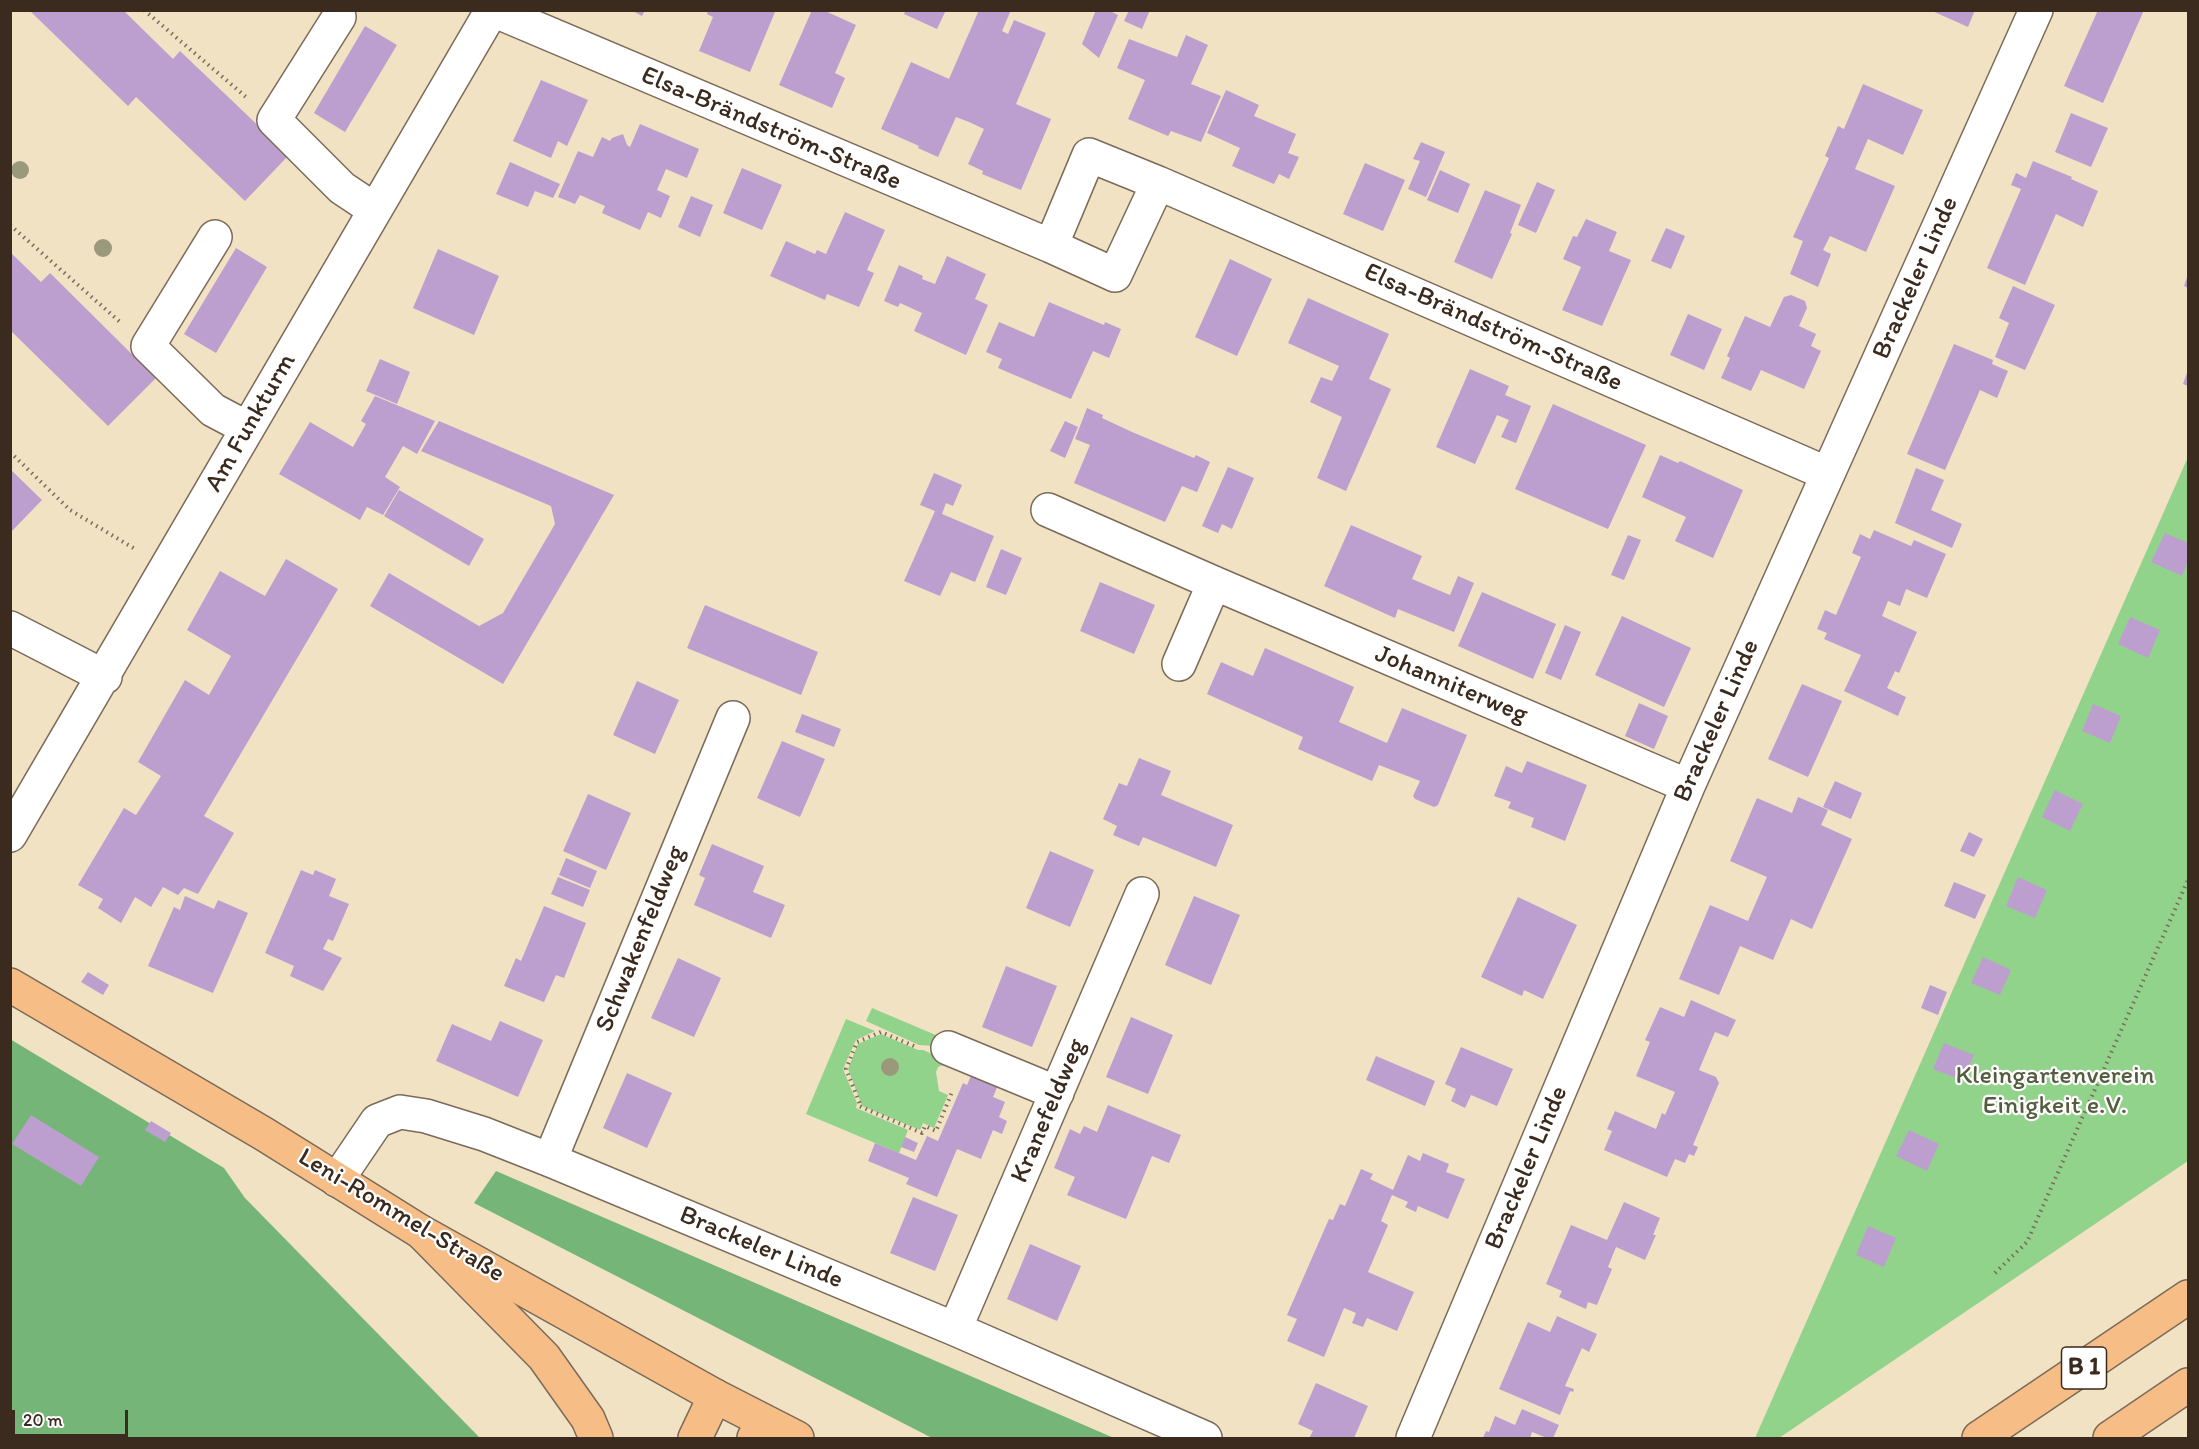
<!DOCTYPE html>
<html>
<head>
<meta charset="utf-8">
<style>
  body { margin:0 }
  #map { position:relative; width:2199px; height:1449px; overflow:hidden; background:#f1e2c4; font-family:Itim,sans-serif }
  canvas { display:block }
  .frame { position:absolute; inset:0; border:12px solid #3b2a1e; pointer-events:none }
  .scale { position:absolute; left:12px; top:1410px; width:116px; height:27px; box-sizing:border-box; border:3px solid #3b2a1e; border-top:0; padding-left:8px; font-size:18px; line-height:21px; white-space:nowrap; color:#3b2a1e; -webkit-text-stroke:4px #fff; paint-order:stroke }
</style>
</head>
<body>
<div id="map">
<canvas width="2199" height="1449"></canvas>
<div class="frame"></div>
<div class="scale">20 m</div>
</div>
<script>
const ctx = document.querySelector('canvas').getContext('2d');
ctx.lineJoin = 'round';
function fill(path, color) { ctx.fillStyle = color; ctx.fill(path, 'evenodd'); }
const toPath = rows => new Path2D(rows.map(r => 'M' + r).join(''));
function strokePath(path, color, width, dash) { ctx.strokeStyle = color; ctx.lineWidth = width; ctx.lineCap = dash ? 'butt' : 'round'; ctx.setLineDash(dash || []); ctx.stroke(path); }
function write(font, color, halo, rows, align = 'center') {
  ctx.font = font + ' Itim,sans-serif'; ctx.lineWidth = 4.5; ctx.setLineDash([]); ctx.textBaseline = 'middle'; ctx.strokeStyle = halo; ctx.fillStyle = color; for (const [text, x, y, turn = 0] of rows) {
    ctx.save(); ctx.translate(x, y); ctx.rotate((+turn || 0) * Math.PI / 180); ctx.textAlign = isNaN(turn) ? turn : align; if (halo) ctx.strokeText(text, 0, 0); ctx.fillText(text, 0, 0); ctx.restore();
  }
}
fill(toPath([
  [2188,457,2188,1161,1779,1438,1755,1438],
  [872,1008,950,1041,933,1046,919,1045,866,1021],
  [846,1019,875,1031,856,1040,843,1069,857,1103,856,1108,908,1130,899,1153,806,1114],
  [881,1034,918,1050,923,1050,950,1062,938,1067,936,1072,939,1091,948,1095,934,1128,923,1123,920,1130,862,1106,848,1069,858,1044]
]), '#92d38b');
fill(toPath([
  [10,1039,224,1168,245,1198,480,1438,11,1438],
  [496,1171,1114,1438,932,1438,474,1203]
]), '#75b577');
fill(toPath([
  [29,10,123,10,173,59,180,51,289,155,245,201,136,97,128,106],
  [631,10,645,10,642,16],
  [708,10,775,12,750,72,699,51,713,17,707,14],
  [812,10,823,10,856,25,835,73,845,78,832,108,779,85],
  [906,10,946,10,937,29,904,14],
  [979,10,1011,10,1002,31,1008,34,1014,20,1046,33,1016,104,1051,119,1021,190,982,174,983,171,968,164,984,129,969,122,956,117,938,157,918,148,919,146,881,129,911,62,949,79],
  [1096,10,1108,10,1118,15,1099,58,1082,44],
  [1129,10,1150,10,1142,29,1124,21],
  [1930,10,1975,10,1968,27],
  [2098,10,2144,10,2103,103,2064,86],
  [365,26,397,45,345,132,314,113],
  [1186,35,1208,45,1191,84,1221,96,1201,142,1171,131,1168,136,1128,119,1145,80,1117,68,1129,39,1177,57],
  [541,80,588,100,567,146,558,141,551,158,513,141],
  [1863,84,1923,110,1903,155,1868,139,1855,169,1895,186,1866,252,1830,236,1823,250,1831,254,1818,287,1790,274,1803,241,1793,237,1829,158,1825,156,1838,126,1844,129],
  [1226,90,1259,105,1254,116,1296,134,1288,153,1299,157,1289,179,1279,174,1274,184,1232,166,1240,148,1207,133],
  [2071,113,2108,128,2091,167,2055,152],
  [640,124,699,149,687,178,666,169,657,190,670,196,661,218,648,212,640,230,602,213,605,206,580,195,575,204,558,197,578,151,593,157,602,137,610,141,612,138,623,134,627,145,630,147],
  [1421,142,1445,152,1426,197,1408,189,1420,161,1413,159],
  [2033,161,2072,177,2071,179,2098,191,2083,227,2056,214,2025,285,1987,268,2021,189,2011,185,2016,173,2026,178],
  [510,162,560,184,553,198,535,191,528,207,496,194],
  [1365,163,1405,180,1383,231,1343,214],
  [742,168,782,185,762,230,723,213],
  [1440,170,1470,184,1458,213,1427,200],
  [1537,182,1555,190,1536,233,1518,225],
  [1485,190,1521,205,1510,233,1512,234,1492,279,1454,262],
  [691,196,713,205,700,237,678,227],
  [845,212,885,230,867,270,874,273,859,307,827,294,825,300,770,276,786,241,815,254,817,250,826,254],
  [1586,219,1617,232,1609,251,1631,260,1602,326,1562,310,1581,267,1563,259,1573,236,1577,237],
  [1666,228,1685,236,1671,269,1651,261],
  [236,248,267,267,216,353,184,334],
  [438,249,499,276,474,335,413,308],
  [10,252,41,282,50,273,156,378,108,426,10,330],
  [947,256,986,274,975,299,988,305,966,355,914,331,922,313,900,303,898,307,884,301,899,265,923,276,922,279,935,284],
  [1230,259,1272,279,1237,356,1195,337],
  [2188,274,2188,288,2184,286],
  [2013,286,2055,305,2025,370,1995,357,2009,323,1999,318],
  [1791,295,1805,301,1807,308,1799,326,1816,334,1811,346,1821,351,1804,389,1761,370,1751,391,1721,378,1730,358,1727,356,1745,316,1770,327,1784,297],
  [1308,298,1389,334,1369,379,1391,389,1346,491,1317,478,1342,417,1310,402,1321,377,1332,381,1339,366,1288,343],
  [1049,302,1104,325,1105,322,1121,329,1109,358,1093,351,1071,399,998,368,1002,359,986,352,999,322,1034,337],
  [1688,314,1722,329,1704,370,1670,355],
  [1954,344,1993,360,1992,364,2008,371,1997,398,1980,390,1945,470,1907,454],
  [380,359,410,372,397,404,366,391],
  [1470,369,1509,386,1505,395,1531,406,1516,443,1501,437,1509,420,1497,415,1475,464,1436,447],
  [2188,370,2188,386,2183,384],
  [375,396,435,421,417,454,403,446,385,477,400,487,383,515,367,507,360,520,279,474,310,422,353,447,366,424,361,421],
  [1553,404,1646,445,1608,529,1515,489],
  [1087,408,1103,415,1102,418,1132,432,1194,458,1196,455,1210,462,1197,492,1182,486,1165,522,1074,483,1090,445,1075,439],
  [439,421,614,495,503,684,370,606,389,573,479,626,503,613,555,524,551,506,421,451],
  [1065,421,1078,427,1065,458,1050,451],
  [1660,455,1678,463,1680,461,1743,490,1713,558,1675,541,1686,517,1642,497],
  [1228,467,1254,478,1232,529,1222,524,1218,533,1202,526],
  [1916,468,1944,480,1931,510,1962,524,1952,548,1895,523],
  [10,469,42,500,10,533],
  [934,473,962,485,953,506,946,503,942,514,994,536,975,582,951,572,940,596,904,581,935,511,920,505],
  [399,490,484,539,469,566,384,516],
  [1351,525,1422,556,1412,579,1450,595,1458,576,1474,583,1454,632,1398,609,1395,618,1324,586],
  [1874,530,1911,546,1914,540,1946,554,1927,598,1906,589,1900,606,1888,601,1882,616,1917,632,1899,673,1895,671,1887,688,1906,697,1898,716,1844,691,1861,655,1824,639,1827,633,1817,629,1825,610,1836,615,1861,557,1852,553,1860,534,1870,539],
  [2165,533,2188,543,2188,562,2182,576,2151,562],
  [1628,535,1641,540,1624,580,1611,575],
  [1001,549,1022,558,1006,595,986,587],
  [286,559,338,589,204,816,234,833,198,894,184,888,178,895,163,887,151,907,135,897,121,923,98,908,103,899,78,885,124,808,136,815,161,776,138,762,185,680,209,695,231,656,187,630,220,571,265,596],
  [1100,582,1155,605,1134,654,1080,631],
  [1482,592,1556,624,1533,679,1458,646],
  [705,605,818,652,801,695,687,648],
  [1622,616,1691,648,1664,707,1595,675],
  [2130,617,2160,630,2148,658,2118,644],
  [1565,625,1581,632,1561,680,1545,673],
  [1265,648,1354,687,1339,722,1387,743,1402,708,1467,735,1438,805,1434,807,1415,799,1413,796,1420,781,1379,765,1372,781,1298,749,1303,737,1207,694,1221,662,1253,676],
  [637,681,679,700,655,754,613,735],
  [1802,684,1842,701,1808,777,1768,759],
  [1639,703,1668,716,1654,749,1625,736],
  [2093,704,2121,716,2110,743,2082,731],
  [802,714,841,729,834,747,795,732],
  [782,741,825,759,800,817,757,798],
  [1139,758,1171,771,1161,795,1233,825,1216,867,1143,837,1139,846,1113,835,1117,826,1103,819,1119,783,1127,786],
  [1527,761,1587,785,1565,841,1531,827,1534,818,1508,808,1511,802,1494,796,1506,766,1522,773],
  [1835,781,1862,793,1851,819,1823,807],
  [2055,790,2083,804,2070,831,2042,817],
  [588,794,631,813,606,870,563,851],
  [1798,797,1828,810,1821,825,1852,839,1812,929,1791,919,1773,960,1740,946,1719,995,1679,979,1710,905,1748,921,1767,877,1730,861,1757,798,1792,813],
  [1969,832,1983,839,1974,857,1960,851],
  [712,844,764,866,753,892,785,905,771,938,694,905,705,878,699,875],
  [1050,851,1094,870,1070,927,1026,908],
  [566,858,597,871,590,888,559,875],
  [301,870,313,875,315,870,336,879,329,896,349,904,333,941,328,939,323,949,342,958,323,991,290,976,294,966,265,953],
  [558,877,590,890,583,907,551,894],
  [2018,877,2047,890,2035,918,2006,906],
  [1954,882,1986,895,1975,919,1944,906],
  [185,896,214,909,218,900,248,913,213,993,148,966,174,907,180,910],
  [1194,896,1240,915,1211,985,1165,965],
  [1518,897,1577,925,1543,999,1524,990,1522,996,1481,977],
  [544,906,586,923,564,978,556,975,544,1002,504,986,516,958,521,961],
  [1983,957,2011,970,2000,995,1971,983],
  [678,958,721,978,694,1037,651,1018],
  [1006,966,1057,986,1032,1047,982,1027],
  [88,972,109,985,103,995,81,982],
  [1930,985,1947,992,1938,1015,1921,1008],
  [1691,1000,1736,1020,1728,1037,1715,1032,1699,1070,1716,1077,1719,1083,1693,1145,1698,1147,1694,1156,1689,1154,1685,1163,1675,1159,1667,1177,1604,1150,1612,1131,1607,1129,1615,1111,1656,1129,1662,1113,1665,1115,1675,1092,1636,1076,1650,1042,1645,1040,1660,1007,1684,1017],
  [1131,1017,1173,1035,1148,1094,1106,1077],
  [500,1021,543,1040,518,1097,436,1061,452,1024,491,1041],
  [1944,1043,1974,1055,1963,1081,1933,1069],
  [1461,1047,1513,1069,1497,1106,1471,1095,1465,1108,1451,1101,1456,1089,1445,1084],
  [1376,1056,1435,1081,1425,1106,1366,1080],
  [975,1067,1001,1078,993,1097,1005,1102,999,1117,1007,1121,1002,1134,993,1130,981,1159,957,1149,937,1197,906,1184,909,1178,868,1161,875,1143,916,1160,927,1136,938,1141,963,1083,967,1085],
  [627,1073,672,1093,647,1148,603,1128],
  [1108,1105,1181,1135,1169,1163,1152,1156,1126,1219,1067,1195,1075,1177,1054,1168,1070,1129,1080,1134,1084,1126,1097,1132],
  [31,1115,99,1157,81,1186,12,1144],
  [151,1121,171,1133,165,1142,145,1130],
  [1909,1130,1939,1144,1927,1171,1896,1156],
  [905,1137,918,1143,914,1152,901,1147],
  [1423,1153,1449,1164,1446,1172,1465,1179,1448,1219,1418,1206,1416,1212,1405,1207,1408,1202,1392,1195,1381,1221,1388,1225,1368,1272,1414,1292,1397,1331,1367,1318,1363,1327,1352,1323,1356,1313,1344,1308,1324,1357,1287,1341,1297,1319,1287,1315,1329,1219,1333,1220,1340,1204,1345,1206,1361,1169,1373,1174,1370,1179,1393,1190,1408,1155,1420,1161],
  [913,1197,958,1215,935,1271,890,1253],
  [1624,1202,1660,1218,1653,1235,1656,1235,1645,1260,1616,1247,1608,1267,1612,1269,1597,1305,1588,1302,1586,1309,1559,1297,1562,1291,1546,1284,1571,1225,1607,1240],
  [1868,1226,1896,1238,1884,1267,1856,1255],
  [1030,1244,1081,1266,1057,1321,1007,1299],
  [1557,1316,1597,1334,1589,1352,1582,1348,1565,1386,1574,1389,1573,1392,1570,1391,1560,1415,1499,1389,1528,1322,1550,1332],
  [1316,1383,1368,1406,1354,1438,1309,1438,1313,1431,1298,1424],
  [1522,1409,1559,1425,1553,1438,1547,1438,1532,1432,1530,1438,1483,1438,1486,1431,1489,1432,1495,1416,1515,1425]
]), '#bc9fce');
const minor = toPath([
  [493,10,1051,246,1089,155,1158,183,1828,474],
  [339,17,274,120,342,188,375,210],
  [215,237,148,346,213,410,247,428],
  [1051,246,1115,275,1158,183],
  [1048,510,1214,583,1688,786],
  [10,628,105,677],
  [1179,664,1214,583],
  [10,835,492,10],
  [948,1048,1057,1093],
  [550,1160,733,718],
  [337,1180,377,1121,400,1112,426,1116,484,1134,550,1160,955,1329,1205,1438],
  [955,1329,1142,894],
  [1413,1438,1688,786,2036,10]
]);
const major = toPath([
  [10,985,264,1134,421,1232,715,1396,797,1438]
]);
const highway = toPath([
  [421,1232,544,1357,588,1419,596,1438],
  [695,1438,715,1396],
  [754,1438,763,1421],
  [1979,1438,2188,1297],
  [2110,1438,2188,1385]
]);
strokePath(minor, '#7b6a58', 36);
strokePath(major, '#7b6a58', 36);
strokePath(highway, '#7b6a58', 36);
strokePath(toPath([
  [144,10,246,97],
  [10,225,120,322],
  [10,452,70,510,135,549],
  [914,1046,881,1032,857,1042,846,1069,860,1104,859,1106,922,1133,925,1126,936,1131,952,1092],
  [1995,1273,2027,1242,2188,880]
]), '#7b6a58', 4, [1.5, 4.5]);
strokePath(minor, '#fff', 33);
strokePath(major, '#f6be86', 33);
strokePath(highway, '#f6be86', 33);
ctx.fillStyle = '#9b997b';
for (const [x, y] of [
  [20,170],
  [103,248],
  [890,1067]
]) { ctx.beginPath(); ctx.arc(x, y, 9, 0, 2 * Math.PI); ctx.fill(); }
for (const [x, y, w] of [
  [2084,1368,45]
]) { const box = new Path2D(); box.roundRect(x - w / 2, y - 21, w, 42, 4.5); ctx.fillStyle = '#fff'; ctx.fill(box); strokePath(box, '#3b2a1e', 1.5); }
write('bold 24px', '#3b2a1e', null, [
  ["B 1",2084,1368]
]);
write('26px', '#3b2a1e', '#fff', [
  ["Elsa-Brändström-Straße",771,129,23],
  ["Brackeler Linde",1916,278,-66],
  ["Elsa-Brändström-Straße",1493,328,24],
  ["Am Funkturm",251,423,-60],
  ["Johanniterweg",1451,685,23],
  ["Brackeler Linde",1717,721,-66],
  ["Schwakenfeldweg",641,939,-68],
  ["Kranefeldweg",1049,1111,-67],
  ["Brackeler Linde",1527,1168,-67],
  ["Leni-Rommel-Straße",401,1216,31],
  ["Brackeler Linde",761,1248,23]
]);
write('26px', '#555d3f', '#fff', [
  ["Kleingartenverein",2055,1076],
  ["Einigkeit e.V.",2055,1106]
]);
</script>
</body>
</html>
